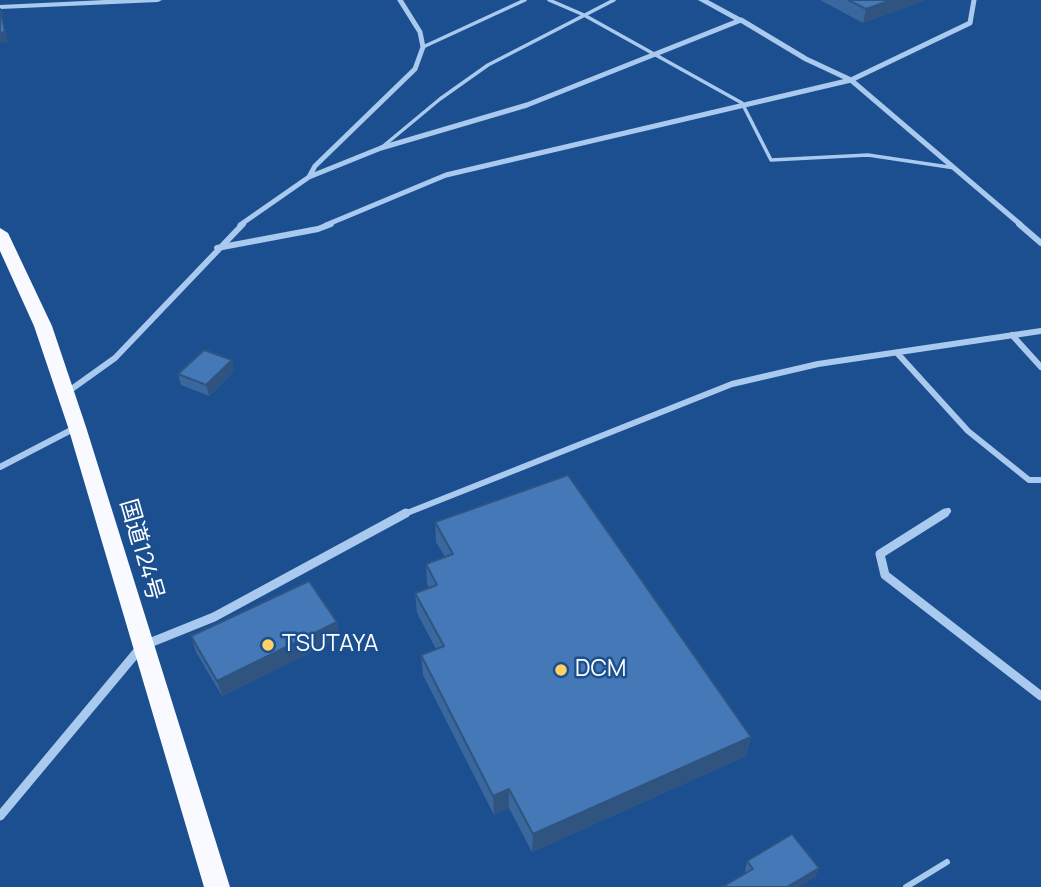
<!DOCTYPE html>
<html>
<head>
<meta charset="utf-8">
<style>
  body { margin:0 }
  canvas { display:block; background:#1b4f8f }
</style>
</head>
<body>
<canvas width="1041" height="887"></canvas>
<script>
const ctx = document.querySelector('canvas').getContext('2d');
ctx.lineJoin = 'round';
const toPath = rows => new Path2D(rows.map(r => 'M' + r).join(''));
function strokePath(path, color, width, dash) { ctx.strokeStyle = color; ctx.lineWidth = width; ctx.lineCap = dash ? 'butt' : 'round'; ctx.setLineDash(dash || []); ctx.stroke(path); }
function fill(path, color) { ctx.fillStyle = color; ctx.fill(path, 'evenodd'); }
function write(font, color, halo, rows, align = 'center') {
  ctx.font = font + ' Manrope,"Noto Sans JP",sans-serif'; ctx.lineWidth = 5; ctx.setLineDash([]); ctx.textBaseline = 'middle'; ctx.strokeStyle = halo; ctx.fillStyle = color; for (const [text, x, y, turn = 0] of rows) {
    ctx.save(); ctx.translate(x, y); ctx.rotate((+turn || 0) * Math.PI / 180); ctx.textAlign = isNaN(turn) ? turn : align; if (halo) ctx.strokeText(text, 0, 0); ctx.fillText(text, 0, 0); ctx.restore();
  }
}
strokePath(toPath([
  [549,0,584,15,742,103,771,160,868,155,955,168],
  [423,47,525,0],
  [381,148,440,99,488,65,614,0]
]), '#a9c9ee', 3.5);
strokePath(toPath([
  [906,887,947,862]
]), '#a9c9ee', 6);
strokePath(toPath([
  [309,177,315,166,415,69,423,47,420,32,400,0],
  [240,225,309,177,381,148,527,105,741,20,806,59,851,80,1021,225],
  [326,225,446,175,851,80,970,23,974,0]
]), '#a9c9ee', 5);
strokePath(toPath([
  [1019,224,1041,243],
  [217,248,318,229,331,224],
  [1012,335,1041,367],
  [898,354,968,431,1029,480,1041,480],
  [66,393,115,358,243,224],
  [0,467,77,427],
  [402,515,732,384,818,364,1041,331],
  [942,515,948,511]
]), '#a9c9ee', 6);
strokePath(toPath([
  [945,513,880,554,885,575,1041,696],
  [0,816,142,646,214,617,406,513]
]), '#a9c9ee', 9);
fill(toPath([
  [105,0,162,0,158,2,0,9,0,5,105,0],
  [698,0,708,0,745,20,738,22,698,0]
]), '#a9c9ee');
fill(toPath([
  [0,228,8,233,52,326,86,427,230,887,204,887,68,427,34,326,0,251,0,228]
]), '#f8faff');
fill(toPath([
  [820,0,925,0,863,23],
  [234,371,209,396,181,385,178,374],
  [435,522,751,737,746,756,532,852,509,808,494,815,423,675,421,655,436,649,417,613,415,593,429,588,427,584,426,564,445,557,436,542],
  [337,622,340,638,222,696,196,652,191,636],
  [747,861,819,868,815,877,799,887,722,887,746,873,745,871]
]), '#3a679d');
fill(toPath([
  [891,0,925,0,863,23,866,9],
  [0,9,8,42,0,43],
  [232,360,234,371,209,396,206,385],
  [337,622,340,638,222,696,217,681],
  [751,737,746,756,532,852,533,834],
  [509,789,509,808,494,815,493,796],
  [819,868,815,877,799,887,787,887]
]), '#305480');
const building = toPath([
  [848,0,891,0,866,9,848,0],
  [0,9,5,32,0,33,0,9],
  [204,350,232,360,206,385,178,374,204,350],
  [568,475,751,737,533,834,509,789,493,796,421,655,444,646,415,593,437,585,426,564,453,554,435,522,568,475],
  [309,581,337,622,217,681,191,636,309,581],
  [792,834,819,868,787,887,722,887,753,869,747,861,792,834]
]);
fill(building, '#4478b7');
strokePath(building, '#305480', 2);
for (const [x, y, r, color] of [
  [268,645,7,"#ffd166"],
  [561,670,7,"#ffd166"]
]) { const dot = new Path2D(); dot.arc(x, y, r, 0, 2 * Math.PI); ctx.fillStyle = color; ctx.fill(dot); strokePath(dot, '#1b4f8f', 2.5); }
write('23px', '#fff', '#1b4f8f', [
  ["国道124号",141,550,74]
]);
write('23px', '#fff', '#1b4f8f', [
  ["TSUTAYA",282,645],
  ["DCM",575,670]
], 'left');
</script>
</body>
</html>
